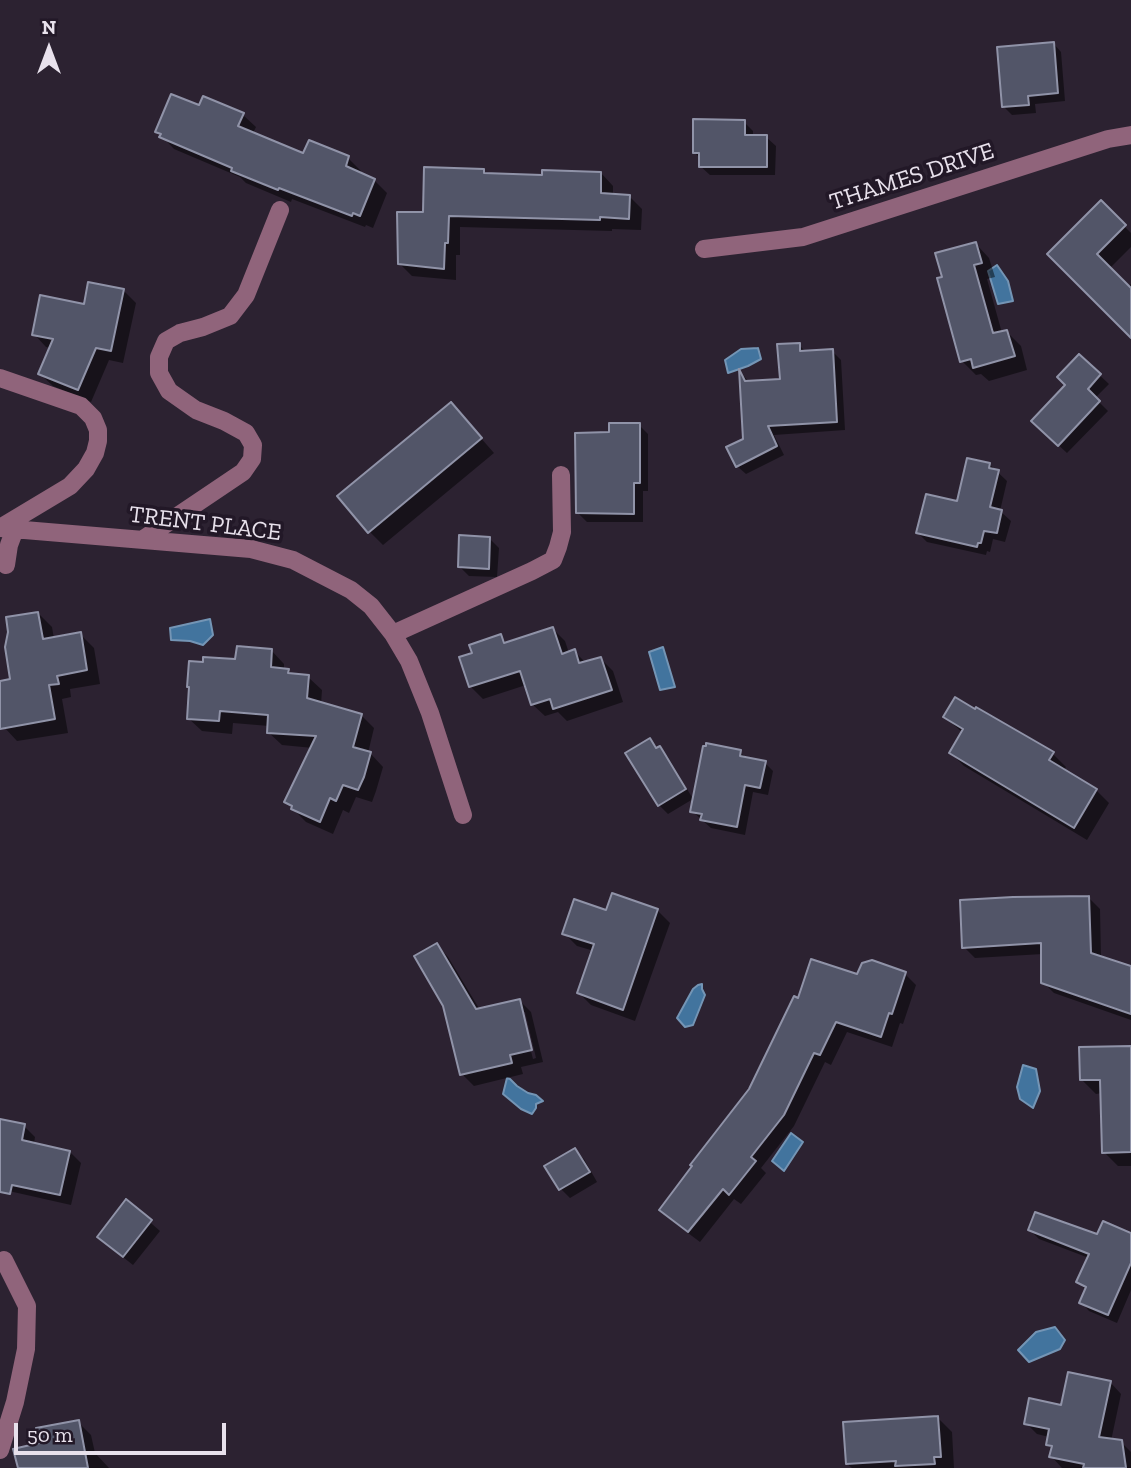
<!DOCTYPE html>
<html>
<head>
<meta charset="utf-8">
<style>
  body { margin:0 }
  #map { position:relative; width:1131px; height:1468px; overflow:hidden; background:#2c2231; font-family:"Zilla Slab",serif }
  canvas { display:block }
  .north { position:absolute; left:14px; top:14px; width:70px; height:70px; -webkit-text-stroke:5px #221827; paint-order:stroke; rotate:0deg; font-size:19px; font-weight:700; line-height:28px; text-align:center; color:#e8e1ec }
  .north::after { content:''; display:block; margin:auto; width:24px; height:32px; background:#e8e1ec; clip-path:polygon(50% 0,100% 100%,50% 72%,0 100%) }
  .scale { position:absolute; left:14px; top:1423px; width:212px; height:32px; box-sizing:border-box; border:4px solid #e8e1ec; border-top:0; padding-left:9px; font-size:21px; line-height:24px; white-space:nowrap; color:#e8e1ec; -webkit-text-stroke:5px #221827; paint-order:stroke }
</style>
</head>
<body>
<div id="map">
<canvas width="1131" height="1468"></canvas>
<div class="north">N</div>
<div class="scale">50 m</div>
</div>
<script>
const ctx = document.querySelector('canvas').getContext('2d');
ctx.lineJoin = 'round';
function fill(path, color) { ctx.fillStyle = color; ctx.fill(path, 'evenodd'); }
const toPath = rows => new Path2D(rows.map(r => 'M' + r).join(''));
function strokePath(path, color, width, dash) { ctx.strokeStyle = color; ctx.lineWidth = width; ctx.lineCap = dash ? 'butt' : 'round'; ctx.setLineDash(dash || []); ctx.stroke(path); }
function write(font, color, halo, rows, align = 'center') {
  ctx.font = font + ' "Zilla Slab",serif'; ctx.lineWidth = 7; ctx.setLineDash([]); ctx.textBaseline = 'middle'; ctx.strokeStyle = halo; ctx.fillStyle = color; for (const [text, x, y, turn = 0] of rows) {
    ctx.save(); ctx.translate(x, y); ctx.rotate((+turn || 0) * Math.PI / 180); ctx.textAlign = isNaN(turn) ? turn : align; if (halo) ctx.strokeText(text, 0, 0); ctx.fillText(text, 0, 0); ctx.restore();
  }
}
const water = toPath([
  [997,265,1008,281,1013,301,998,304,988,271,997,265],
  [758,348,761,359,748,366,728,373,725,360,741,349,758,348],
  [210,619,213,635,203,645,190,641,171,640,170,628,210,619],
  [663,647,675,687,660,690,649,652,663,647],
  [702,984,702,989,705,995,693,1025,685,1027,677,1018,693,989,698,985,702,984],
  [1023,1065,1036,1069,1040,1091,1033,1108,1020,1099,1017,1087,1023,1065],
  [507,1078,510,1079,517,1086,528,1093,536,1095,543,1101,536,1104,536,1108,532,1114,521,1109,503,1094,507,1078],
  [791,1133,803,1142,784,1171,772,1161,791,1133],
  [1055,1327,1065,1340,1060,1349,1029,1362,1018,1350,1036,1332,1055,1327]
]);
fill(water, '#42749e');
strokePath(water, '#7495b5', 2);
fill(toPath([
  [1053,43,1061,52,1065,101,1035,104,1036,113,1012,115,1004,107],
  [200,107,243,115,256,127,253,133,304,155,310,142,348,158,361,171,360,174,374,180,387,193,373,228,366,225,365,227,292,199,291,202,246,183,240,177,174,149,157,131],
  [744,122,753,131,753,137,766,137,776,146,775,175,710,175,700,166,700,158,694,152],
  [483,170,488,175,544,177,601,173,613,186,613,196,629,196,642,209,641,230,612,229,612,231,460,227,460,255,456,255,456,280,412,276,400,264,425,214],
  [1101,203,1131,233,1131,247,1109,269,1127,287,1131,284,1131,336,1049,254],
  [976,244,989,258,995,277,987,279,1002,333,1007,332,1021,346,1027,370,989,381,981,374,976,375,962,361],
  [123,290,136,303,123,363,109,360,91,402,53,386,40,374,51,348,46,347,34,334,85,306],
  [799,345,807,353,832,351,841,360,845,430,774,435,784,455,746,474,737,466,745,440,741,373,749,382,781,380],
  [1079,356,1109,384,1095,398,1108,411,1067,453,1042,430,1067,385],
  [451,404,494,453,383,545,369,531],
  [639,425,648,434,648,491,643,491,643,522,587,522,578,513,611,434],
  [989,464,1007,481,1000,511,1011,521,1005,542,993,539,990,552,987,551,986,555,927,542,918,533,958,504],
  [490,539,499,548,497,577,469,576,460,567],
  [38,613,52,627,54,639,80,634,94,648,100,684,70,689,71,697,62,699,68,733,17,741,4,727,0,707,0,682,12,680],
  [553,629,565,641,569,653,574,651,586,663,601,659,613,671,623,702,567,721,558,712,545,716,532,704,526,685,483,699,470,686,474,654,500,636,507,643],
  [271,650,284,664,284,670,288,670,293,675,308,677,322,690,321,704,361,715,374,728,368,753,370,753,383,767,376,791,372,802,356,797,349,813,343,810,333,834,306,822,286,802,313,748,282,745,268,732,269,726,233,723,232,734,202,731,188,718,237,661],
  [945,717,1053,754,1066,767,1063,771,1096,790,1109,803,1087,840,964,766,951,753,963,733],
  [650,740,668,757,693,799,668,814,659,805],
  [740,752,748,760,765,763,773,771,768,795,753,792,745,835,711,828,692,811],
  [1089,898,1100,909,1101,958,1131,968,1131,1020,1054,993,1043,982,1043,954,975,958,964,947],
  [657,910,670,923,635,1021,591,1005,579,993,594,951,577,946,564,933,607,912],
  [437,945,448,957,480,1010,519,1000,531,1012,543,1062,521,1067,523,1074,474,1086,462,1074],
  [521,1012,525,1012,536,1058,533,1059],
  [905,974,916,985,903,1024,900,1023,892,1047,847,1032,831,1065,825,1062,794,1126,761,1168,766,1173,741,1204,734,1199,700,1242,672,1221,661,1210,751,1090,799,1000,858,976],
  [1131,1048,1131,1166,1118,1166,1104,1152,1102,1093,1096,1094,1082,1080],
  [0,1121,24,1126,35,1137,34,1144,70,1152,81,1163,71,1205,0,1189],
  [574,1150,584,1159,597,1182,570,1198,561,1189],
  [127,1202,160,1231,133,1265,109,1246],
  [1030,1230,1098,1236,1131,1235,1131,1290,1117,1323,1089,1311,1081,1302,1086,1290,1078,1282,1089,1258,1039,1239],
  [1110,1382,1121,1394,1111,1441,1121,1442,1131,1452,1131,1468,1062,1468,1051,1456,1053,1449,1048,1444,1049,1437,1037,1434,1026,1423,1062,1407],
  [938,1418,952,1432,954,1468,852,1468,847,1464],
  [78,1422,91,1435,95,1453,109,1468,20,1468]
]), '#0007');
const building = toPath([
  [1054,42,1058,93,1028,96,1029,105,1002,107,997,47,1054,42],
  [171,94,199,105,203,96,244,113,238,126,303,153,309,140,349,156,346,166,375,179,360,216,353,213,352,216,279,188,278,190,231,171,232,168,159,137,161,134,155,132,171,94],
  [693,119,745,120,745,135,767,135,767,167,699,167,699,153,693,153,693,119],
  [424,167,484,169,484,173,542,175,542,170,601,172,601,193,630,195,629,219,600,217,600,220,449,216,448,243,445,243,444,269,398,264,397,212,423,212,424,167],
  [1101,200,1126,225,1097,254,1131,288,1131,338,1047,254,1101,200],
  [976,242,982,263,974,265,993,333,1007,330,1015,356,973,368,971,359,960,362,937,278,942,277,935,253,976,242],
  [88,282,124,289,111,351,96,348,78,390,38,374,53,339,32,335,40,295,84,304,88,282],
  [800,343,800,351,833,349,837,422,768,426,777,446,736,467,726,447,743,439,739,369,745,381,780,379,777,344,800,343],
  [1079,354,1101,374,1088,389,1100,401,1058,446,1031,421,1065,385,1057,377,1079,354],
  [451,402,482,438,368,533,337,496,451,402],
  [609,423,640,423,640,483,634,483,634,514,576,513,575,433,609,432,609,423],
  [967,458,990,463,989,468,999,470,990,507,1002,510,997,533,984,531,981,543,978,543,977,547,916,533,926,494,957,501,967,458],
  [459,535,490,537,489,569,458,567,459,535],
  [38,612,43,639,81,632,87,670,57,676,59,684,49,685,55,719,0,729,0,681,10,679,5,647,8,632,6,617,38,612],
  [553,627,562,654,575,649,579,663,601,657,612,690,553,709,550,699,531,705,520,671,469,687,459,657,472,653,469,645,501,634,504,643,553,627],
  [237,646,272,649,271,667,289,669,288,673,309,675,307,698,362,714,353,747,371,752,364,777,358,790,343,785,336,801,330,798,320,822,291,809,292,806,284,802,316,736,267,733,268,715,220,711,219,721,187,719,189,687,187,687,189,661,203,662,203,657,235,659,237,646],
  [955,697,975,709,976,707,1054,752,1049,760,1097,789,1074,828,949,753,963,729,943,717,955,697],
  [650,738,656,748,660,746,686,789,658,806,625,753,650,738],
  [706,743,741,750,740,756,766,761,760,788,745,785,737,827,700,820,702,814,690,812,703,746,706,746,706,743],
  [612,893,658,909,623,1010,577,993,594,944,562,934,574,899,606,910,612,893],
  [1089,896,1091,953,1131,966,1131,1014,1041,983,1041,943,962,948,960,900,1013,897,1089,896],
  [437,943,476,1009,520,999,532,1050,510,1055,512,1063,460,1075,443,1006,414,956,437,943],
  [811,959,857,974,862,963,872,960,906,972,892,1014,889,1013,881,1037,836,1022,820,1055,814,1053,784,1115,751,1157,756,1161,729,1195,723,1189,688,1232,659,1210,692,1166,690,1165,749,1089,794,996,798,998,811,959],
  [1131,1046,1131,1152,1102,1153,1100,1080,1080,1080,1079,1047,1131,1046],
  [0,1119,25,1124,22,1140,70,1151,60,1195,12,1185,10,1194,0,1192,0,1119],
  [575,1148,590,1172,559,1190,544,1166,575,1148],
  [126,1199,152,1220,123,1257,97,1237,126,1199],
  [1035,1212,1097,1234,1103,1221,1131,1233,1131,1263,1108,1315,1079,1303,1086,1287,1076,1282,1089,1254,1028,1230,1035,1212],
  [1068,1372,1111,1381,1099,1437,1122,1440,1126,1468,1083,1468,1084,1464,1049,1457,1052,1446,1046,1445,1049,1429,1024,1424,1029,1398,1061,1405,1068,1372],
  [938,1416,941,1457,934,1457,935,1464,895,1466,896,1461,846,1464,843,1422,938,1416],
  [79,1420,88,1468,18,1468,13,1449,39,1443,36,1428,79,1420]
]);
fill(building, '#525568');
strokePath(building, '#9093a8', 2);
strokePath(toPath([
  [704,249,803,237,1108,139,1131,135],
  [0,378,81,406,93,418,98,430,98,441,95,453,86,469,70,486,0,528],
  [0,528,251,549,293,560,351,590,371,606,393,634,409,661,430,713,463,815],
  [142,540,243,472,252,459,253,445,246,433,224,421,196,410,169,391,159,373,159,357,166,341,180,333,203,327,230,316,246,295,280,210],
  [6,565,9,545,15,529],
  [393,634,532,571,553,560,558,547,562,532,561,475],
  [0,1450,15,1402,26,1349,27,1306,4,1260]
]), '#90647b', 18);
write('24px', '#e8e1ec', '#221827', [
  ["THAMES DRIVE",912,177,-18],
  ["TRENT PLACE",205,524,7]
]);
</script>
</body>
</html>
